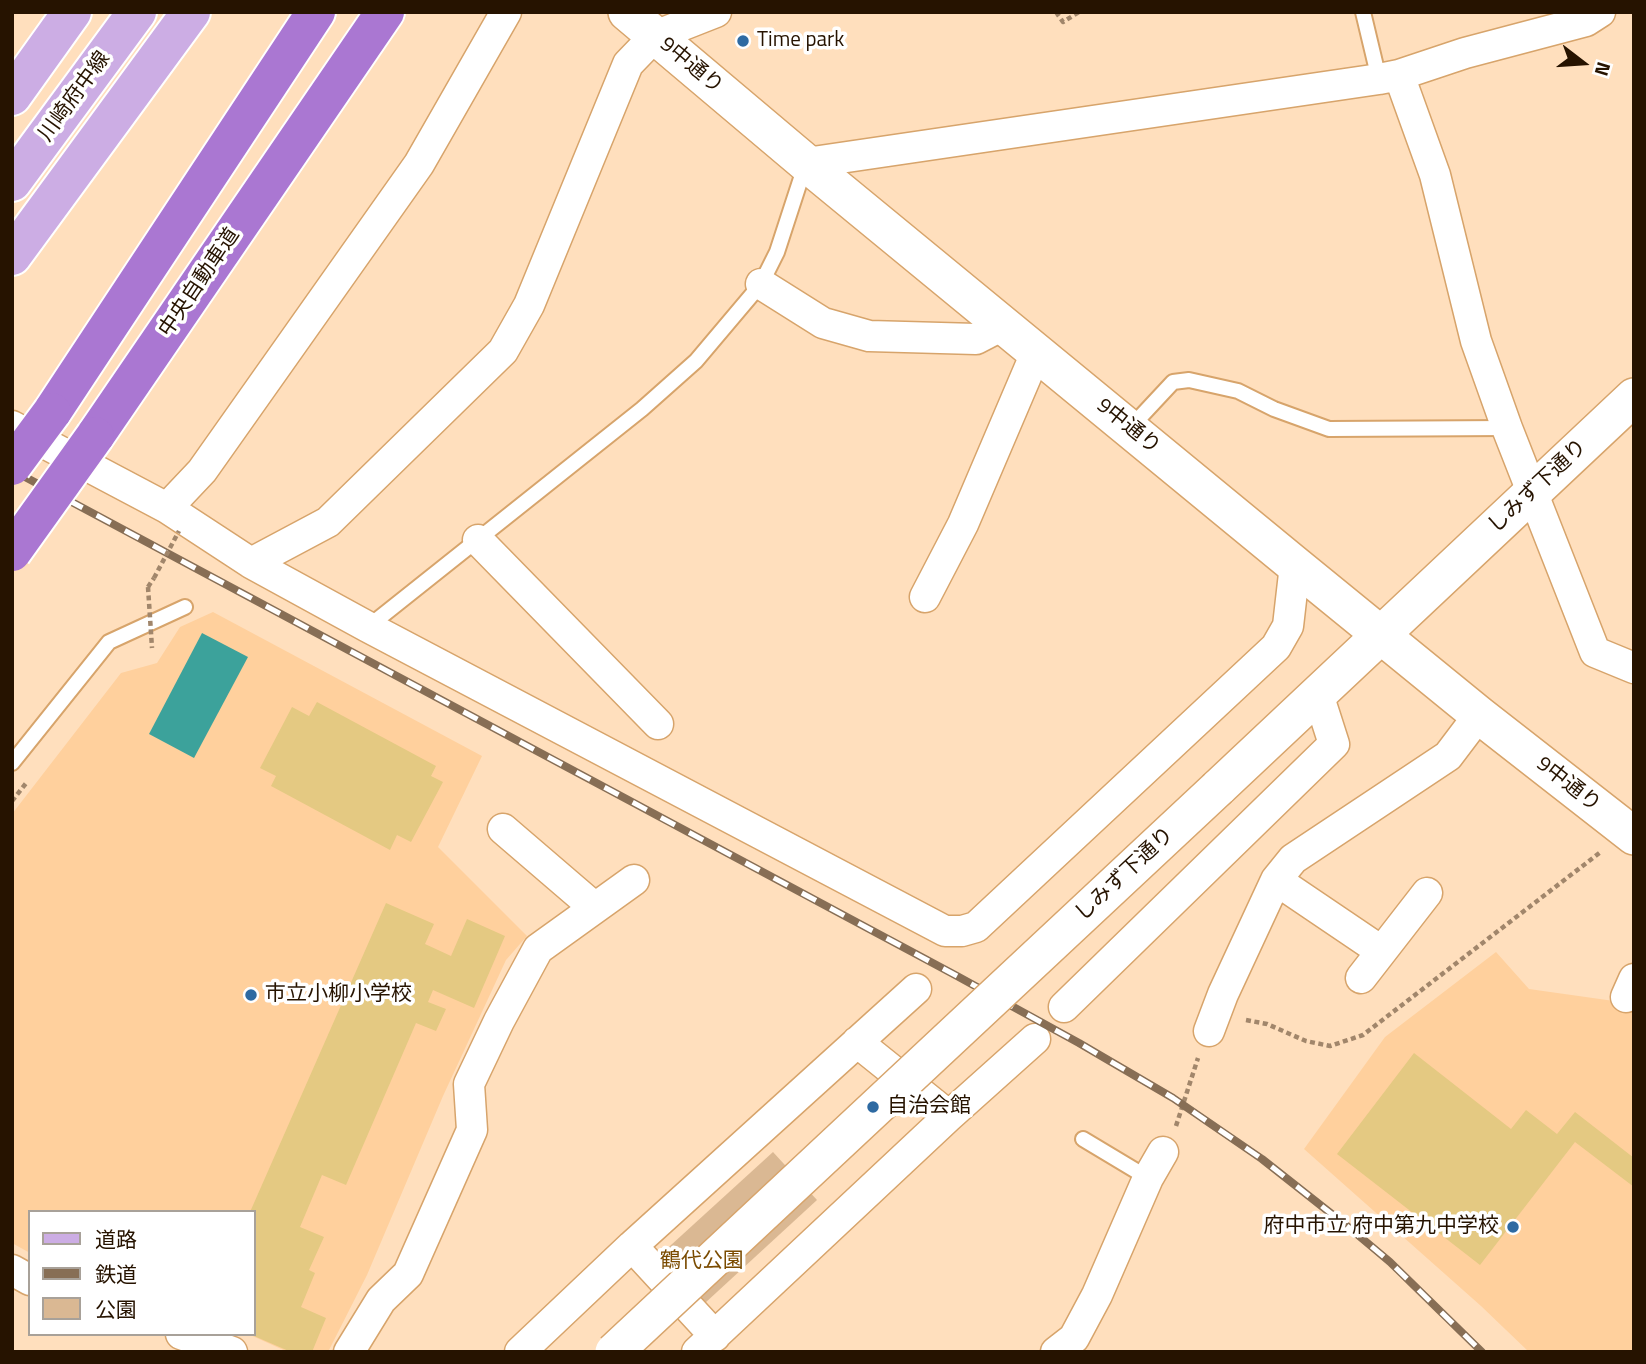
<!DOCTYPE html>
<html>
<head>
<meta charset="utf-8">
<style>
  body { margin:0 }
  #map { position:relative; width:1646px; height:1364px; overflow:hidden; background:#ffdfbd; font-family:"Titillium Web","Noto Sans JP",sans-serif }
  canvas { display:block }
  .frame { position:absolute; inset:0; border:14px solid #261300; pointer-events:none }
  .legend { position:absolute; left:28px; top:1210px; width:228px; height:126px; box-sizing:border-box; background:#fff; border:2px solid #a8a199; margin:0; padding:9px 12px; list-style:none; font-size:21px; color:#261300 }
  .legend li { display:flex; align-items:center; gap:14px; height:35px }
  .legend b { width:35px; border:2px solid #a8a199 }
  .north { position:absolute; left:1548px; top:28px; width:70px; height:70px; -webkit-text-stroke:5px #fff; paint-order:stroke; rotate:107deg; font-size:19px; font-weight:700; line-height:28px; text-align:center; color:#261300 }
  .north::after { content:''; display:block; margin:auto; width:24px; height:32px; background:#261300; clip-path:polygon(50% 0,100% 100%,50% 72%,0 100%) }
</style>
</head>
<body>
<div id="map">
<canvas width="1646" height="1364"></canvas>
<div class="frame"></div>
<ul class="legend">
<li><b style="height:9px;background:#ccade4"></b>道路</li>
<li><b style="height:9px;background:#876e55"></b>鉄道</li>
<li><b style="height:19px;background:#dab893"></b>公園</li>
</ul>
<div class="north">N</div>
</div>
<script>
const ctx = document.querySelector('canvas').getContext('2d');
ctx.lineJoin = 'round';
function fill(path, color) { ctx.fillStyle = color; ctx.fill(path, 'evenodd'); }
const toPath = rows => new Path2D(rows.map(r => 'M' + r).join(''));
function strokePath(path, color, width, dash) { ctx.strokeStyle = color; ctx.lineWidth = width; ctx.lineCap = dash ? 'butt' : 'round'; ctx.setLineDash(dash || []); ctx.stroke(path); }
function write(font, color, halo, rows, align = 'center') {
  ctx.font = font + ' "Titillium Web","Noto Sans JP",sans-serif'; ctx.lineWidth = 7; ctx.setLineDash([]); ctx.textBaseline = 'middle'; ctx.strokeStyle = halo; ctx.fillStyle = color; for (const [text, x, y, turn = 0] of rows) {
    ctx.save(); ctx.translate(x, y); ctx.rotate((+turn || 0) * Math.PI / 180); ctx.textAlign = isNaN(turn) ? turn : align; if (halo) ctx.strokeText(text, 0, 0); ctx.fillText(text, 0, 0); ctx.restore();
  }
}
fill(toPath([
  [213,612,482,756,438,847,527,936,506,960,443,1096,367,1275,328,1352,288,1352,248,1334,254,1334,254,1212,30,1212,30,1253,12,1243,12,814,121,673,157,663,180,627],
  [1496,952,1529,989,1614,1001,1634,1009,1634,1352,1529,1352,1481,1306,1304,1149,1385,1037]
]), '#ffd09d');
fill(toPath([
  [773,1152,817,1200,692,1315,648,1266]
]), '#dab893');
fill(toPath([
  [202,633,248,657,194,758,149,734]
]), '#3ca29b');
fill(toPath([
  [317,702,436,766,431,776,443,782,411,842,397,835,390,850,271,786,276,776,260,768,292,707,309,716],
  [386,903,434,924,425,944,451,956,467,919,505,936,474,1008,433,990,428,1002,446,1009,436,1031,416,1023,346,1185,322,1175,300,1227,324,1237,309,1270,315,1273,301,1307,326,1318,312,1352,291,1352,254,1336,254,1212,250,1212],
  [1414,1053,1511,1129,1526,1110,1557,1134,1575,1112,1634,1158,1634,1187,1575,1142,1480,1265,1337,1154]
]), '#e4c982');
const service = toPath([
  [1363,12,1379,79],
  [1131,427,1173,382,1189,380,1238,391,1274,409,1329,429,1507,428],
  [368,627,642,409,696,361,761,284,777,252,805,166],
  [12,763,109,642,185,607],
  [1083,1139,1148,1178]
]);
const minor = toPath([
  [1399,75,1435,175,1476,341,1507,428,1595,652,1634,668],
  [806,163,1379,79,1399,75,1465,53,1586,21,1600,12],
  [761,284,823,323,869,336,976,339,1003,325],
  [12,426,167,508,251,563,368,627,945,931,962,931,976,927,1276,647,1288,626,1295,565],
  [167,508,202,471,419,164,506,12],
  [478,540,658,724],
  [251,563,328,522,503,351,529,305,628,64,655,36,716,12],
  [925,597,963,524,1036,353],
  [503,829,595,908],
  [1276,880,1381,951],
  [1361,978,1427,893],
  [1626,997,1634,979],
  [1064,1007,1334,744,1318,694],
  [1209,1031,1223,994,1276,880,1293,859,1448,756,1479,715],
  [857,1042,949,1116],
  [632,1246,715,1336],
  [12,1270,30,1280],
  [181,1334,232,1352],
  [349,1352,381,1300,408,1274,472,1130,469,1084,499,1021,538,949,634,880],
  [520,1352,632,1246,916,989],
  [697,1352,949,1116,1035,1039],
  [1056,1352,1074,1338,1097,1295,1148,1178,1163,1152]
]);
const tertiary = toPath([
  [627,12,806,163,1295,565,1479,715,1634,836],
  [1218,788,1634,397]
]);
const primary = toPath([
  [12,96,72,12],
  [12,182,137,12],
  [12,256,191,12]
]);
const motorway = toPath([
  [52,412,316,12],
  [95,436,385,12]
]);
strokePath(service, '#d7a46b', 18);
strokePath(minor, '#d7a46b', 33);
strokePath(tertiary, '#d7a46b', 40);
strokePath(primary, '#fff', 42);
strokePath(motorway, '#fff', 42);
strokePath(toPath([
  [1056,12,1063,22,1079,12],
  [148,587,154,578],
  [12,801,27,782],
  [1246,1020,1267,1024,1306,1041,1330,1046,1363,1035,1602,851],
  [1176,1126,1198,1058]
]), '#a1866b', 4.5, [5, 3.5]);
strokePath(service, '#fff', 14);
strokePath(minor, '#fff', 30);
strokePath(tertiary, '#fff', 37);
strokePath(primary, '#ccade4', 38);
strokePath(motorway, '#aa77d2', 38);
const rail = toPath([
  [12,470,957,976,1079,1043,1173,1098,1262,1159,1352,1230,1390,1262,1482,1352]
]);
strokePath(rail, '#876e55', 8);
strokePath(rail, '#fff', 5, [16]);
const tertiaryBridge = toPath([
  [614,1352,1218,788]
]);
const motorwayBridge = toPath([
  [12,466,52,412],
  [12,552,95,436]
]);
strokePath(tertiaryBridge, '#d7a46b', 40, []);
strokePath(motorwayBridge, '#fff', 42, []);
strokePath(toPath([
  [154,578,179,531],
  [148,587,152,648]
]), '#a1866b', 4.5, [5, 3.5]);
strokePath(tertiaryBridge, '#fff', 37);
strokePath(motorwayBridge, '#aa77d2', 38);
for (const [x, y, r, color] of [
  [743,41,7,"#2e6aa2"],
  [251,995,7,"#2e6aa2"],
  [873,1107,7,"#2e6aa2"],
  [1513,1227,7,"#2e6aa2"]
]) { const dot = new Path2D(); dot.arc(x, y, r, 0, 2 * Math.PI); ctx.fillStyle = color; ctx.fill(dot); strokePath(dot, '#fff', 2.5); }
write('21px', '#261300', '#fff', [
  ["Time park",757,41],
  ["市立小柳小学校",265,995],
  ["自治会館",887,1107],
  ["府中市立 府中第九中学校",1499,1227,"right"]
], 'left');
write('21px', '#261300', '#fff', [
  ["9中通り",691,66,40],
  ["川崎府中線",75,97,-54],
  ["中央自動車道",200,283,-56],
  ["9中通り",1128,427,39],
  ["しみず下通り",1538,487,-43],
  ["9中通り",1568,785,38],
  ["しみず下通り",1125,875,-43]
]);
write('21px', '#7a4b01', '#fff', [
  ["鶴代公園",702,1262]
]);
</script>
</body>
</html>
